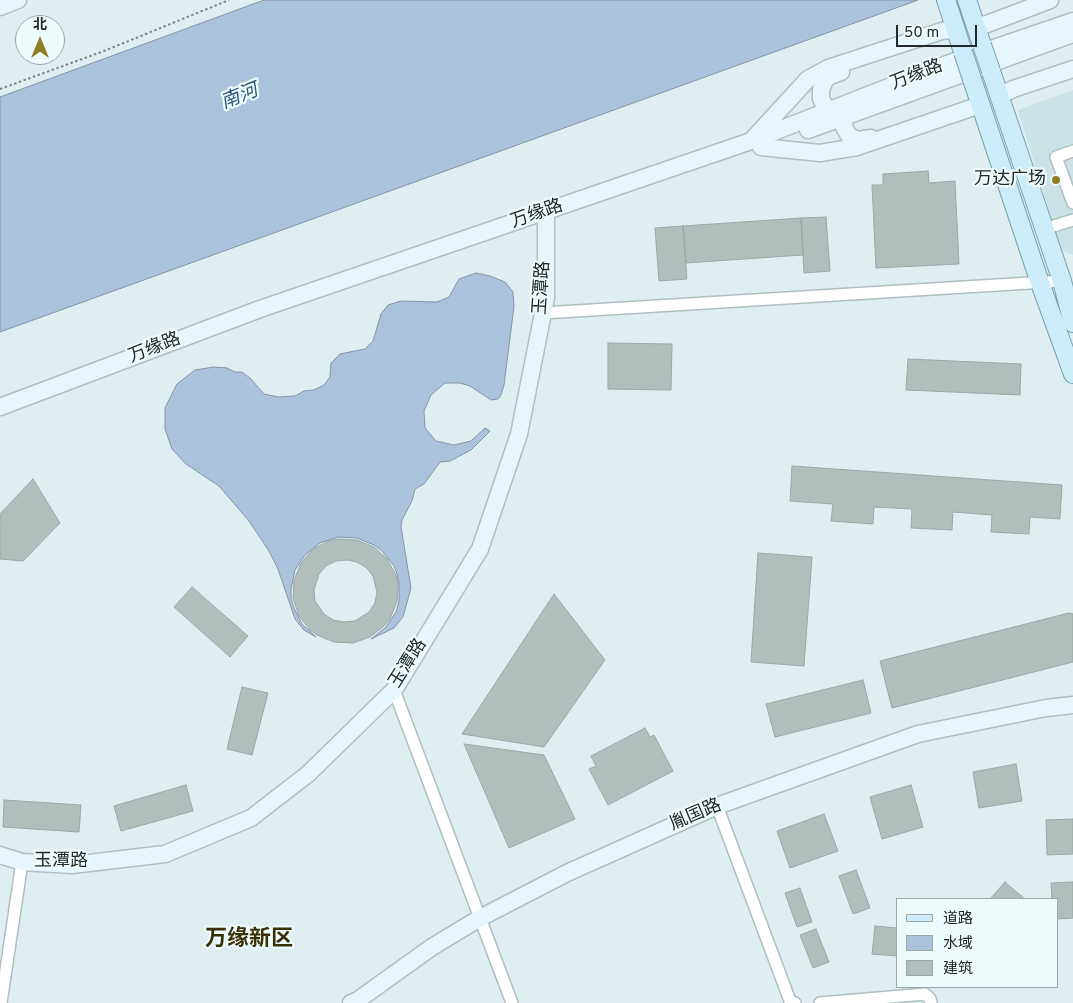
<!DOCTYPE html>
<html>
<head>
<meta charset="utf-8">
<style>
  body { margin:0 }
  #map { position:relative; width:1073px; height:1003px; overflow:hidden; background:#dfeef0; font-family:Overpass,"Noto Sans SC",sans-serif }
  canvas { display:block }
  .legend { position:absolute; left:896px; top:898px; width:162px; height:90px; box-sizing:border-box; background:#ecfcfd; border:1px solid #9ca7a8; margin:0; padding:6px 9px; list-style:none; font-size:15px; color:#232829 }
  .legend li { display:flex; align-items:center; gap:10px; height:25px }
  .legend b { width:25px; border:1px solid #9ca7a8 }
  .north { position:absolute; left:15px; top:15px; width:50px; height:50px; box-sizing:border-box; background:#ecfcfd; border:1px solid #9ca7a8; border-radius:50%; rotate:0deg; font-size:14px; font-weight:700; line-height:20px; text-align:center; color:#232829 }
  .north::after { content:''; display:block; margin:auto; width:18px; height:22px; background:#907c23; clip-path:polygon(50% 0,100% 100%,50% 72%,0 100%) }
  .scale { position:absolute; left:896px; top:25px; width:81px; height:22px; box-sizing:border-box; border:2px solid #232829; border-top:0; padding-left:6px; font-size:15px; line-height:18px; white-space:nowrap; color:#232829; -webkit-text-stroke:4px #ecfcfd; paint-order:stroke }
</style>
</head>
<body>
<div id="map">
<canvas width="1073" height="1003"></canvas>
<ul class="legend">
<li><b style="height:6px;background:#cdecfa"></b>道路</li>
<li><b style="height:14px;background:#aac3dc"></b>水域</li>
<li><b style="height:14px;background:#b0bebc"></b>建筑</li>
</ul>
<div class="north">北</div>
<div class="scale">50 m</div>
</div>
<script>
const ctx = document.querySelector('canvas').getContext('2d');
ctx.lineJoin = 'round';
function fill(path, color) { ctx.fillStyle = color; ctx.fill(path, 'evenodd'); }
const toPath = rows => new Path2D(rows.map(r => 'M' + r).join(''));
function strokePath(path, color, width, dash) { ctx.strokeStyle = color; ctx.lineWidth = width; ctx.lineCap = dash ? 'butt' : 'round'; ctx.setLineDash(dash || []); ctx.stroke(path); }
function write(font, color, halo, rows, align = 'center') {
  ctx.font = font + ' Overpass,"Noto Sans SC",sans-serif'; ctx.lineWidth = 4.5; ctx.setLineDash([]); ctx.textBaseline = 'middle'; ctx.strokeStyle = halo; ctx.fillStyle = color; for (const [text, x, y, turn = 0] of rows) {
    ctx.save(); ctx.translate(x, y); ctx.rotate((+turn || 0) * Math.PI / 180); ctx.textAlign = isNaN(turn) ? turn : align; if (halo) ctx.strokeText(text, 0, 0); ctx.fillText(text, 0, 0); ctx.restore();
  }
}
fill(toPath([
  [1073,90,1073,255,1061,250,1018,110]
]), '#cbe3e6');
const water = toPath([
  [264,0,918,0,0,332,0,97,264,0],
  [476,273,490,276,505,282,513,292,514,306,504,385,501,395,498,399,491,400,470,386,460,383,445,383,431,395,424,411,425,428,436,441,454,445,471,441,485,428,490,431,471,450,450,461,440,462,424,484,415,489,412,501,402,520,401,527,411,588,403,617,394,628,371,639,386,627,396,612,399,602,399,584,397,574,394,566,382,551,374,545,357,538,338,537,320,543,305,555,295,570,291,589,291,598,294,608,302,624,316,637,304,630,295,619,278,569,269,551,249,521,219,486,186,464,172,449,165,429,165,408,177,384,195,370,214,367,227,368,235,372,242,372,250,378,264,394,278,397,295,396,304,391,314,390,324,385,330,377,331,363,340,354,365,349,373,341,381,314,388,305,401,301,437,302,449,297,459,279,476,273]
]);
fill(water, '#aac3dc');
strokePath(water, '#8294a6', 1);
const building = toPath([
  [928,171,929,183,955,181,959,264,876,268,872,185,883,185,883,174,928,171],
  [826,217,830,271,804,273,801,218,826,217],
  [801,218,803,255,686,263,683,226,801,218],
  [683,226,687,279,659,281,655,228,683,226],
  [608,343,672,344,671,390,608,389,608,343],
  [908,359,1021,364,1020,395,906,390,908,359],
  [792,466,1062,485,1060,519,1030,517,1029,534,991,532,992,515,953,512,952,530,911,528,912,509,874,507,873,524,831,521,833,504,790,501,792,466],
  [33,479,60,523,23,561,0,559,0,527,2,527,0,524,0,514,33,479],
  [338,539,357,540,374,547,387,559,396,575,398,584,397,602,390,619,384,626,370,637,353,643,334,642,317,635,310,630,299,616,293,598,294,580,301,563,313,549,329,541,338,539],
  [347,560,357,562,367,568,373,576,377,592,375,603,369,612,355,621,344,622,333,620,324,614,315,601,314,590,319,574,326,566,336,561,347,560],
  [758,553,812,557,804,666,751,662,758,553],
  [192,587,248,636,230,657,174,607,192,587],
  [554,594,605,660,544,747,462,734,554,594],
  [1069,613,1073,614,1073,662,892,708,880,661,1069,613],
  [863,680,871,713,775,737,766,704,863,680],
  [242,687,268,693,252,755,227,749,242,687],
  [645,728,650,737,654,735,673,771,608,805,589,769,596,766,591,756,645,728],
  [464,744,544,755,575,819,509,848,464,744],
  [1016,764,1022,801,979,808,973,772,1016,764],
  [186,785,193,811,121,831,114,806,186,785],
  [911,785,923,827,882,839,870,797,911,785],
  [4,800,81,805,79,832,3,827,4,800],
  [824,814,838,851,790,868,777,831,824,814],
  [1073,819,1073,854,1047,855,1046,820,1073,819],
  [856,870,870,908,853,914,839,876,856,870],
  [1005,882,1025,899,990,899,1005,882],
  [1073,882,1073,918,1057,919,1057,899,1052,899,1051,883,1073,882],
  [800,888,812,922,797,927,785,893,800,888],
  [875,926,897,928,897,956,872,954,875,926],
  [816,929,829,962,813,968,800,935,816,929]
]);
fill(building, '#b0bebc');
strokePath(building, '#9aa8a5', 1);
const street = toPath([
  [1073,151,1056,157,1073,203],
  [1044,229,1073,220],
  [543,313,1062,281],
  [394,690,512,1003],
  [717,806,790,1001,795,1003],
  [1,1003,22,862],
  [820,1003,925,994,930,999,931,1003]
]);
const secondary = toPath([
  [0,7,18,0],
  [975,26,987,24,1050,0],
  [1001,95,1013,89,1073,69],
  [828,111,821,99,821,89,826,79,830,76,841,72],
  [845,117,844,127,849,136,858,140,871,138],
  [808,130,1073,34],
  [753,139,808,79,828,68,945,30,956,31],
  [761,147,820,153,857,147,980,105],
  [0,407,260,309,751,141,947,64,1073,21],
  [0,855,22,862,72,865,165,854,251,818,308,774,394,690,480,549,519,434,546,298,546,212],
  [351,1003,358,1000,432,947,480,918,567,873,717,806,918,734,1046,708,1073,705]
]);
const primary = toPath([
  [946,0,963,52],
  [967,0,982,45],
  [991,71,1062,281,1073,323],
  [972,79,1040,283,1073,374]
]);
strokePath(street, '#b0bec0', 14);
strokePath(secondary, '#b0bec0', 19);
strokePath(primary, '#7ba0af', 20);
strokePath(toPath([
  [0,89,104,51,229,0]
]), '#7c8587', 2, [2.5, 2.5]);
strokePath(street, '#fff', 11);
strokePath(secondary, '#e6f6fd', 16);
strokePath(primary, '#cdecfa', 18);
const primaryBridge = toPath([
  [982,45,991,71],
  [963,52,972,79]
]);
strokePath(primaryBridge, '#7ba0af', 20, []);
strokePath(primaryBridge, '#cdecfa', 18);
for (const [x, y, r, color] of [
  [1056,180,5,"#907c23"]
]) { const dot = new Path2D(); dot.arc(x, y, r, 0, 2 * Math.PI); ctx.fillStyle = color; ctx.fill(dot); strokePath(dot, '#ecfcfd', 2); }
write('18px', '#232829', '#ecfcfd', [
  ["万缘路",917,76,-21],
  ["万缘路",537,215,-19],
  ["玉潭路",543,288,-86],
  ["万缘路",155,349,-21],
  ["玉潭路",409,664,-58],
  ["胤国路",696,816,-23],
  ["玉潭路",61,862]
]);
write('18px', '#232829', '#ecfcfd', [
  ["万达广场",1046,180]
], 'right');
write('italic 19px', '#2e5478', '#ecfcfd', [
  ["南河",240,98,-22]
]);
write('bold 22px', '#393004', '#ecfcfd', [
  ["万缘新区",249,941]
]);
</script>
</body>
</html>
